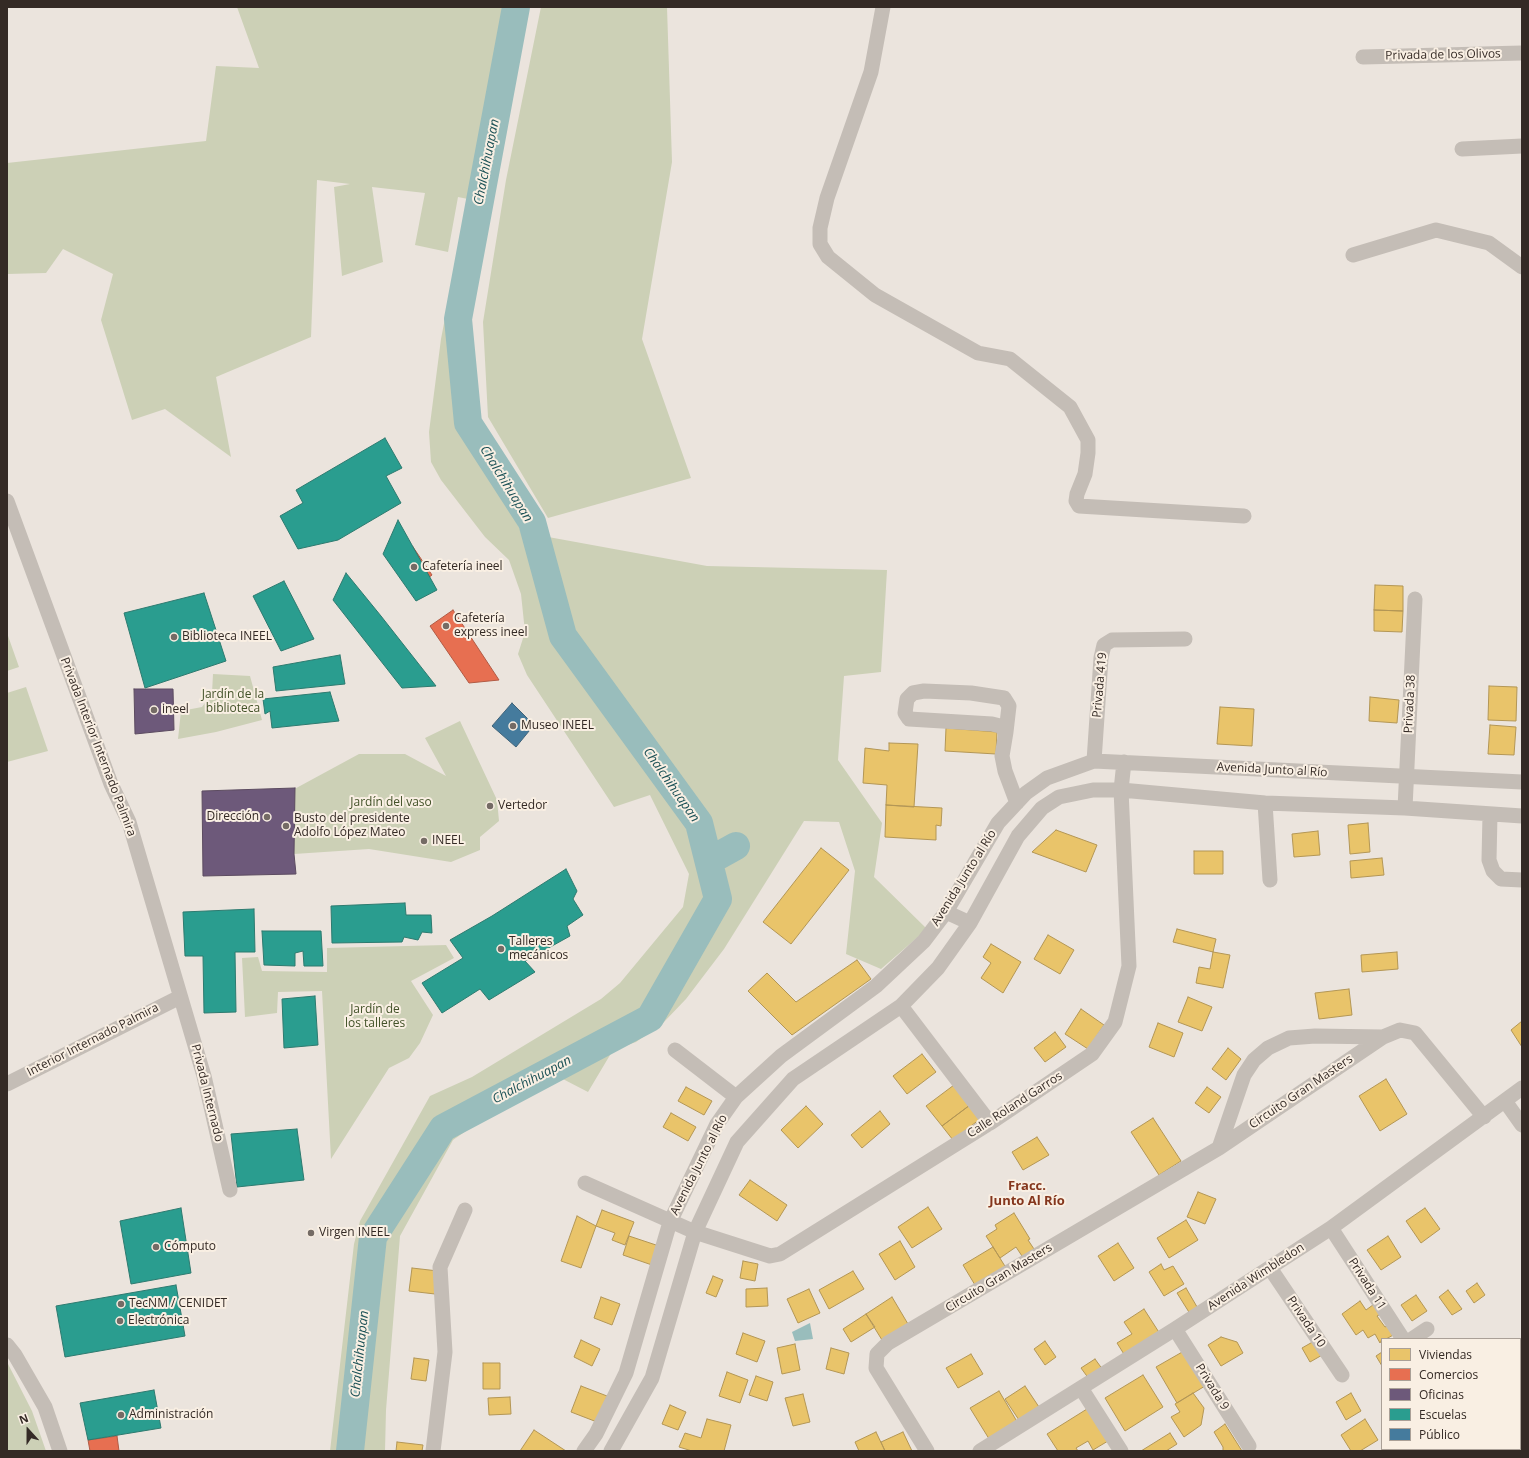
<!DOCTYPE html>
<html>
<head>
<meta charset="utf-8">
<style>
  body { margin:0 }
  #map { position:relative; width:1529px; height:1458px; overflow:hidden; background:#ebe4dd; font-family:"Open Sans",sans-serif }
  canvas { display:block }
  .frame { position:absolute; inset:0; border:8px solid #342a25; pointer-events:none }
  .legend { position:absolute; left:1381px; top:1338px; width:140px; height:112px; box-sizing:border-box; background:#f9efe3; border:1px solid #aaa097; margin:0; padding:5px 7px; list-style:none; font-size:12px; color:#342a25 }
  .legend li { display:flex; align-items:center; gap:8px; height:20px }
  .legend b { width:20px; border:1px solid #aaa097 }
  .north { position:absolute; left:8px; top:1410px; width:40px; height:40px; -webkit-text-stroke:3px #f9efe3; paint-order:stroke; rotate:339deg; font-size:11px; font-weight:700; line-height:16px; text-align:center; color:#342a25 }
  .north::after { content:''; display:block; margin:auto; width:14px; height:18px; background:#342a25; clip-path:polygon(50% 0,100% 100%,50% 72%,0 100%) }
</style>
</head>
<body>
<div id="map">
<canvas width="1529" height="1458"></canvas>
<div class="frame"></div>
<ul class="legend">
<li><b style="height:11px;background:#e9c46a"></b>Viviendas</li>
<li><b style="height:11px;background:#e76f51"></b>Comercios</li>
<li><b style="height:11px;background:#6d597a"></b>Oficinas</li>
<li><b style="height:11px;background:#2a9d8f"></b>Escuelas</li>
<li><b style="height:11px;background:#457b9d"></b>Público</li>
</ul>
<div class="north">N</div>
</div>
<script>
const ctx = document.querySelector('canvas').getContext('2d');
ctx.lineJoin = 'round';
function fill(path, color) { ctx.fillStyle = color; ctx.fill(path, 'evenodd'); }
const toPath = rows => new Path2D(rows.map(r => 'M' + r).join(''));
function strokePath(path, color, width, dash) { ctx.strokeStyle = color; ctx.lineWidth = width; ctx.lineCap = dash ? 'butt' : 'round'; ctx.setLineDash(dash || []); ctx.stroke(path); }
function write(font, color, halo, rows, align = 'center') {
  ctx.font = font + ' "Open Sans",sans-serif'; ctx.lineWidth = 4; ctx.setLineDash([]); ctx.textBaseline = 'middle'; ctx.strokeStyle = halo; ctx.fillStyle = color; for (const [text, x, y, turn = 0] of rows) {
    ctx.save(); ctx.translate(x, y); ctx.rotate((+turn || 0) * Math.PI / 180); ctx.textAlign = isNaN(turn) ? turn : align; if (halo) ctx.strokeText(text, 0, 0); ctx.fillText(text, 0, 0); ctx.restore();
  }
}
fill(toPath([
  [237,7,518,7,508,73,473,260,468,400,474,443,483,465,512,510,521,532,707,566,887,570,881,672,844,676,838,760,882,823,874,877,927,929,881,969,846,954,855,871,839,822,804,821,724,949,686,999,663,1023,636,1042,613,1050,588,1092,559,1077,519,1094,453,1140,400,1236,386,1410,385,1451,330,1451,354,1244,360,1221,430,1096,472,1077,601,999,620,983,683,907,689,874,650,795,614,807,527,675,518,654,525,632,521,594,509,560,485,537,441,480,431,462,429,432,441,339,468,199,458,197,448,252,415,245,425,193,372,187,383,262,342,276,334,187,350,184,317,180,311,337,216,377,231,457,165,409,132,420,101,320,113,274,63,249,46,273,7,274,7,163,206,141,216,66,259,68],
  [541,7,667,7,672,162,642,339,691,478,548,518,488,417,483,322,506,180],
  [7,633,19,667,7,671],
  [213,674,250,676,262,720,216,732,178,739,181,711,202,707,212,693],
  [26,687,48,751,7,762,7,693],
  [460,721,497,800,499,821,480,837,480,850,451,862,369,849,294,854,241,818,359,754,405,754,446,776,425,738],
  [446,945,454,958,411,981,433,1015,420,1043,409,1058,389,1068,331,1159,322,991,278,992,277,1013,245,1017,242,958,258,957,262,971,327,972,327,948],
  [7,1362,32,1411,46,1451,7,1451]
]), '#ccd0b6');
fill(toPath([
  [810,1323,813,1339,795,1341,792,1332]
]), '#99bdbc');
const homes = toPath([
  [1375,585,1403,586,1403,611,1374,610,1375,585],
  [1374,610,1403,611,1402,632,1374,631,1374,610],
  [1489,686,1517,687,1516,721,1488,720,1489,686],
  [1370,697,1399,700,1397,723,1369,721,1370,697],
  [1220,707,1254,709,1252,746,1217,744,1220,707],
  [1490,725,1516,727,1514,755,1488,754,1490,725],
  [946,728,997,732,996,754,945,751,946,728],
  [889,743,918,744,914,807,886,805,887,785,863,783,865,748,889,751,889,743],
  [886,805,942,808,941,826,936,825,936,840,885,837,886,805],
  [1368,823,1370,852,1350,854,1348,825,1368,823],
  [1056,830,1097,845,1086,872,1032,852,1056,830],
  [1318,831,1320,855,1294,857,1292,834,1318,831],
  [821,848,849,870,791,944,763,922,821,848],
  [1194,851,1223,851,1223,874,1194,874,1194,851],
  [1382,858,1384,875,1351,878,1350,861,1382,858],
  [1177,929,1216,939,1213,952,1173,942,1177,929],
  [1048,935,1074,950,1060,974,1034,959,1048,935],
  [991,944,1021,962,1003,993,981,978,991,963,983,957,991,944],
  [1213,952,1230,955,1223,988,1196,983,1199,967,1210,969,1213,952],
  [1397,952,1398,969,1362,972,1361,955,1397,952],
  [857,960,871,979,792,1035,748,991,767,973,796,1002,857,960],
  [1349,989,1352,1015,1319,1019,1315,993,1349,989],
  [1188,997,1212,1007,1202,1031,1178,1022,1188,997],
  [1081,1009,1104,1025,1088,1049,1065,1034,1081,1009],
  [1522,1021,1522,1047,1511,1030,1522,1021],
  [1158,1023,1183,1033,1174,1057,1149,1047,1158,1023],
  [1055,1032,1066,1047,1045,1062,1034,1048,1055,1032],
  [1228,1048,1241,1059,1226,1080,1212,1069,1228,1048],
  [922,1054,936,1072,907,1094,893,1076,922,1054],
  [1386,1079,1407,1114,1380,1131,1359,1096,1386,1079],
  [954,1085,970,1105,942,1126,926,1106,954,1085],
  [686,1087,712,1101,704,1115,678,1101,686,1087],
  [1207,1087,1221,1097,1209,1113,1195,1103,1207,1087],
  [970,1105,980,1119,953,1140,942,1126,970,1105],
  [806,1106,823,1124,798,1148,781,1130,806,1106],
  [880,1111,890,1124,862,1148,851,1135,880,1111],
  [671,1113,696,1127,688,1141,663,1127,671,1113],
  [1153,1118,1181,1161,1159,1175,1131,1132,1153,1118],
  [1037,1137,1049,1155,1023,1170,1012,1152,1037,1137],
  [750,1180,787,1205,777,1221,739,1195,750,1180],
  [1198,1192,1216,1199,1205,1224,1187,1217,1198,1192],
  [928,1207,942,1229,912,1248,898,1227,928,1207],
  [1425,1208,1440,1229,1421,1243,1406,1221,1425,1208],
  [602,1210,634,1222,625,1245,612,1240,615,1233,596,1226,602,1210],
  [1014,1213,1030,1239,1028,1240,1036,1252,1024,1259,1016,1247,1000,1258,986,1236,997,1229,995,1225,1014,1213],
  [577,1216,596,1226,581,1268,561,1261,577,1216],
  [1186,1220,1198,1240,1169,1258,1157,1238,1186,1220],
  [629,1236,659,1246,652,1265,623,1255,629,1236],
  [1388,1236,1401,1257,1381,1270,1367,1250,1388,1236],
  [900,1241,915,1267,895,1280,879,1254,900,1241],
  [1118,1243,1134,1268,1114,1281,1098,1256,1118,1243],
  [993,1247,1008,1271,978,1290,963,1265,993,1247],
  [743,1261,758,1264,755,1281,740,1278,743,1261],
  [1161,1264,1164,1270,1173,1266,1184,1284,1164,1296,1149,1272,1161,1264],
  [412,1268,438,1271,435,1294,409,1291,412,1268],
  [853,1271,864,1289,829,1309,819,1290,853,1271],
  [713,1276,723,1280,716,1297,706,1293,713,1276],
  [1477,1283,1485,1295,1474,1303,1466,1291,1477,1283],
  [767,1288,768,1306,746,1307,746,1289,767,1288],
  [1186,1288,1200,1312,1192,1317,1177,1293,1186,1288],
  [809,1289,820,1313,798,1323,787,1299,809,1289],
  [1448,1290,1462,1309,1452,1315,1439,1297,1448,1290],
  [1416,1295,1427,1311,1412,1321,1401,1305,1416,1295],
  [601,1297,620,1304,612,1325,594,1318,601,1297],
  [892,1297,908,1324,882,1340,866,1314,892,1297],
  [1360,1301,1366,1310,1377,1302,1384,1312,1377,1316,1385,1327,1391,1324,1397,1333,1386,1339,1382,1339,1380,1343,1375,1334,1368,1338,1363,1330,1356,1335,1342,1314,1360,1301],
  [1144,1309,1162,1337,1127,1359,1117,1343,1132,1334,1124,1322,1144,1309],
  [866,1314,875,1327,851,1342,843,1329,866,1314],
  [743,1333,765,1341,757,1362,736,1354,743,1333],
  [1221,1337,1237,1342,1243,1353,1221,1366,1208,1345,1221,1337],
  [581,1340,600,1349,592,1366,574,1357,581,1340],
  [1316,1340,1324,1354,1310,1362,1302,1348,1316,1340],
  [1045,1341,1056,1357,1045,1365,1034,1349,1045,1341],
  [795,1344,800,1370,782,1374,777,1348,795,1344],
  [831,1348,849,1353,844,1374,826,1369,831,1348],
  [1184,1351,1205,1386,1177,1403,1156,1367,1184,1351],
  [1382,1352,1382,1366,1376,1356,1382,1352],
  [971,1354,983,1374,958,1388,946,1368,971,1354],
  [414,1358,429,1360,426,1381,411,1379,414,1358],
  [1095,1359,1103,1370,1089,1379,1081,1368,1095,1359],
  [483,1363,500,1363,500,1389,483,1389,483,1363],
  [727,1372,748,1380,740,1403,719,1396,727,1372],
  [1143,1375,1163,1407,1125,1431,1105,1398,1143,1375],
  [756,1376,773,1382,767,1401,749,1395,756,1376],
  [581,1386,607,1396,597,1422,571,1412,581,1386],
  [1025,1386,1039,1407,1019,1420,1005,1399,1025,1386],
  [999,1391,1019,1425,991,1442,970,1408,999,1391],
  [1193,1393,1204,1408,1201,1425,1184,1437,1171,1417,1180,1412,1175,1404,1193,1393],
  [1351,1393,1361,1411,1346,1420,1336,1402,1351,1393],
  [803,1394,810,1422,793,1426,785,1398,803,1394],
  [510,1397,511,1414,489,1415,488,1398,510,1397],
  [670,1405,686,1412,678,1430,662,1424,670,1405],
  [1087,1409,1108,1441,1093,1450,1088,1441,1076,1448,1078,1451,1058,1451,1047,1434,1087,1409],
  [707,1419,731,1425,724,1451,692,1451,679,1447,685,1433,701,1438,707,1419],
  [1365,1419,1378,1440,1360,1451,1351,1451,1341,1435,1365,1419],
  [1225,1424,1242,1451,1223,1451,1223,1447,1214,1432,1225,1424],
  [534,1430,566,1451,520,1451,534,1430],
  [876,1432,885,1451,859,1451,855,1442,876,1432],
  [903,1432,912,1451,885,1451,881,1442,903,1432],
  [1170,1433,1177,1444,1166,1451,1141,1451,1170,1433],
  [397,1442,423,1445,422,1451,396,1451,397,1442]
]);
fill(homes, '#e9c46a');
strokePath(homes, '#b39655', 1);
const shops = toPath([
  [413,547,432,575,415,588,395,559,413,547],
  [453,610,499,680,469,683,430,626,453,610],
  [117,1436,119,1451,90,1451,88,1440,117,1436]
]);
fill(shops, '#e76f51');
strokePath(shops, '#b15a44', 1);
const offices = toPath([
  [134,689,173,689,174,730,135,734,134,689],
  [295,788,294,854,296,874,203,876,202,791,295,788]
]);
fill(offices, '#6d597a');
strokePath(offices, '#5c4b60', 1);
const schools = toPath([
  [385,438,402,468,386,476,401,503,338,540,298,549,280,516,303,503,296,490,385,438],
  [398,520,437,590,416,601,383,554,398,520],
  [346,573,381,616,436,686,402,688,333,600,346,573],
  [284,581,314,639,281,651,253,596,284,581],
  [204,593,226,661,145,688,124,613,204,593],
  [340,655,345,684,276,691,273,667,340,655],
  [330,692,339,721,272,728,270,711,265,714,263,699,330,692],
  [566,869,577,891,573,899,583,915,567,926,570,936,525,961,535,972,489,1000,480,989,442,1013,422,983,463,958,450,940,492,916,566,869],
  [405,903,406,915,431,915,432,933,422,932,418,940,404,937,402,942,332,943,331,906,405,903],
  [254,909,255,952,235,952,236,1012,204,1013,203,956,185,956,183,912,254,909],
  [262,931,321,931,323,966,304,966,303,951,295,953,295,966,264,965,262,931],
  [315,996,318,1045,284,1048,282,999,315,996],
  [297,1129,304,1180,237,1187,231,1134,297,1129],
  [181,1208,191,1273,131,1284,120,1221,181,1208],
  [176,1285,185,1336,65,1357,56,1306,176,1285],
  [154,1390,161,1428,88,1440,80,1403,154,1390]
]);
fill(schools, '#2a9d8f');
strokePath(schools, '#2d7a6f', 1);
const public = toPath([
  [512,703,534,725,516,747,492,726,512,703]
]);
fill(public, '#457b9d');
strokePath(public, '#406379', 1);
strokePath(toPath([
  [709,861,736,846],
  [350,1451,373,1237,443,1128,650,1018,718,899,699,823,563,636,532,522,468,423,458,319,516,7]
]), '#99bdbc', 28);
strokePath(toPath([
  [883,7,871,72,827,198,820,228,820,244,828,257,875,295,978,353,1010,359,1070,407,1088,440,1088,453,1085,474,1077,494,1076,501,1079,506,1244,516],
  [1363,57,1522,53],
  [1462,149,1522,146],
  [1353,255,1436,230,1489,243,1522,267],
  [7,501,111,784,129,822,204,1076,230,1190],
  [1006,732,1000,726,992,724,909,719,905,713,907,699,913,693,924,691,971,693,1004,698,1009,706,1006,732,1002,756,1005,771,1017,803],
  [1094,761,1101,658,1104,645,1112,640,1185,639],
  [1265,803,1270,880],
  [1405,808,1415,599],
  [1490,815,1489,860,1493,871,1501,879,1522,880],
  [946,912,970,923],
  [901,1006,990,1123],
  [675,1050,736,1097],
  [7,1084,180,997],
  [1505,1101,1522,1125],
  [1219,1148,1244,1075,1254,1060,1268,1048,1289,1038,1315,1036,1383,1037],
  [585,1183,695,1232,770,1256,780,1254,990,1123,1092,1054,1115,1022,1129,966,1121,790,1124,762],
  [1331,1228,1403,1339],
  [1270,1268,1342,1375],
  [1175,1329,1249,1446],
  [1412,1339,1427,1329],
  [7,1345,15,1355,45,1407,60,1451],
  [1081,1388,1121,1451],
  [433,1451,445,1352,440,1267,465,1210],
  [584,1451,596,1434,626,1373,670,1222,717,1124,736,1097,781,1056,876,986,924,941,946,912,998,823,1026,793,1047,778,1094,761,1522,782],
  [611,1451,652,1378,695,1232,737,1142,793,1079,901,1006,938,968,970,923,1018,836,1042,808,1059,797,1093,790,1121,790,1265,803,1405,808,1522,816],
  [927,1451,876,1368,877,1354,888,1343,1219,1148,1383,1037,1400,1030,1415,1033,1484,1117],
  [980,1451,1175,1329,1331,1228,1522,1088]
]), '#c4bdb6', 15);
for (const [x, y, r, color] of [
  [414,567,4,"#746b65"],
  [446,626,4,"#746b65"],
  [174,637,4,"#746b65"],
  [154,710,4,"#746b65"],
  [513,726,4,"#746b65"],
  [490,806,4,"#746b65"],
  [267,817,4,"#746b65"],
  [286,826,4,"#746b65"],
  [424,841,4,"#746b65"],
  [501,949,4,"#746b65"],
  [311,1233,4,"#746b65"],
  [156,1247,4,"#746b65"],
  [121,1304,4,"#746b65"],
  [120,1321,4,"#746b65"],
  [121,1415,4,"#746b65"]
]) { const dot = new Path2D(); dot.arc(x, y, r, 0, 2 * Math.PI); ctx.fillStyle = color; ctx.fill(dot); strokePath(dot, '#f9efe3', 1.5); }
write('12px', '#342a25', '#f9efe3', [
  ["Privada de los Olivos",1443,55,-1],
  ["Privada 419",1100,685,-85],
  ["Privada 38",1410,704,-87],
  ["Privada Interior Internado Palmira",98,747,69],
  ["Avenida Junto al Río",1272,770,3],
  ["Avenida Junto al Río",964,878,-58],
  ["Interior Internado Palmira",93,1040,-27],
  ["Circuito Gran Masters",1301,1092,-34],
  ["Privada Internado",207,1093,76],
  ["Calle Roland Garros",1015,1105,-33],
  ["Avenida Junto al Río",699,1165,-63],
  ["Avenida Wimbledon",1256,1277,-33],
  ["Circuito Gran Masters",999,1278,-31],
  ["Privada 11",1367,1284,57],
  ["Privada 10",1306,1322,56],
  ["Privada 9",1212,1387,58]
]);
write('12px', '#342a25', '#f9efe3', [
  ["Cafetería ineel",422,567],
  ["Cafetería",454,619],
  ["express ineel",454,633],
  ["Biblioteca INEEL",182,637],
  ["ineel",162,710],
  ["Museo INEEL",521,726],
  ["Vertedor",498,806],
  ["Dirección",259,817,"right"],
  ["Busto del presidente",294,819],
  ["Adolfo López Mateo",294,833],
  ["INEEL",432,841],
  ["Talleres",509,942],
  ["mecánicos",509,956],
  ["Virgen INEEL",319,1233],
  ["Cómputo",164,1247],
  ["TecNM / CENIDET",129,1304],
  ["Electrónica",128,1321],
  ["Administración",129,1415]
], 'left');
write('12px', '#435229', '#f9efe3', [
  ["Jardín de la",233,695],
  ["biblioteca",233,709],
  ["Jardín del vaso",391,803],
  ["Jardín de",375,1010],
  ["los talleres",375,1024]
]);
write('italic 13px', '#1b5156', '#f9efe3', [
  ["Chalchihuapan",487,162,-79],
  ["Chalchihuapan",506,484,58],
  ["Chalchihuapan",671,785,55],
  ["Chalchihuapan",532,1080,-28],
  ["Chalchihuapan",360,1354,-84]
]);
write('bold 13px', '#84361d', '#f9efe3', [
  ["Fracc.",1027,1186],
  ["Junto Al Río",1027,1201]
]);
</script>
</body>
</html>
